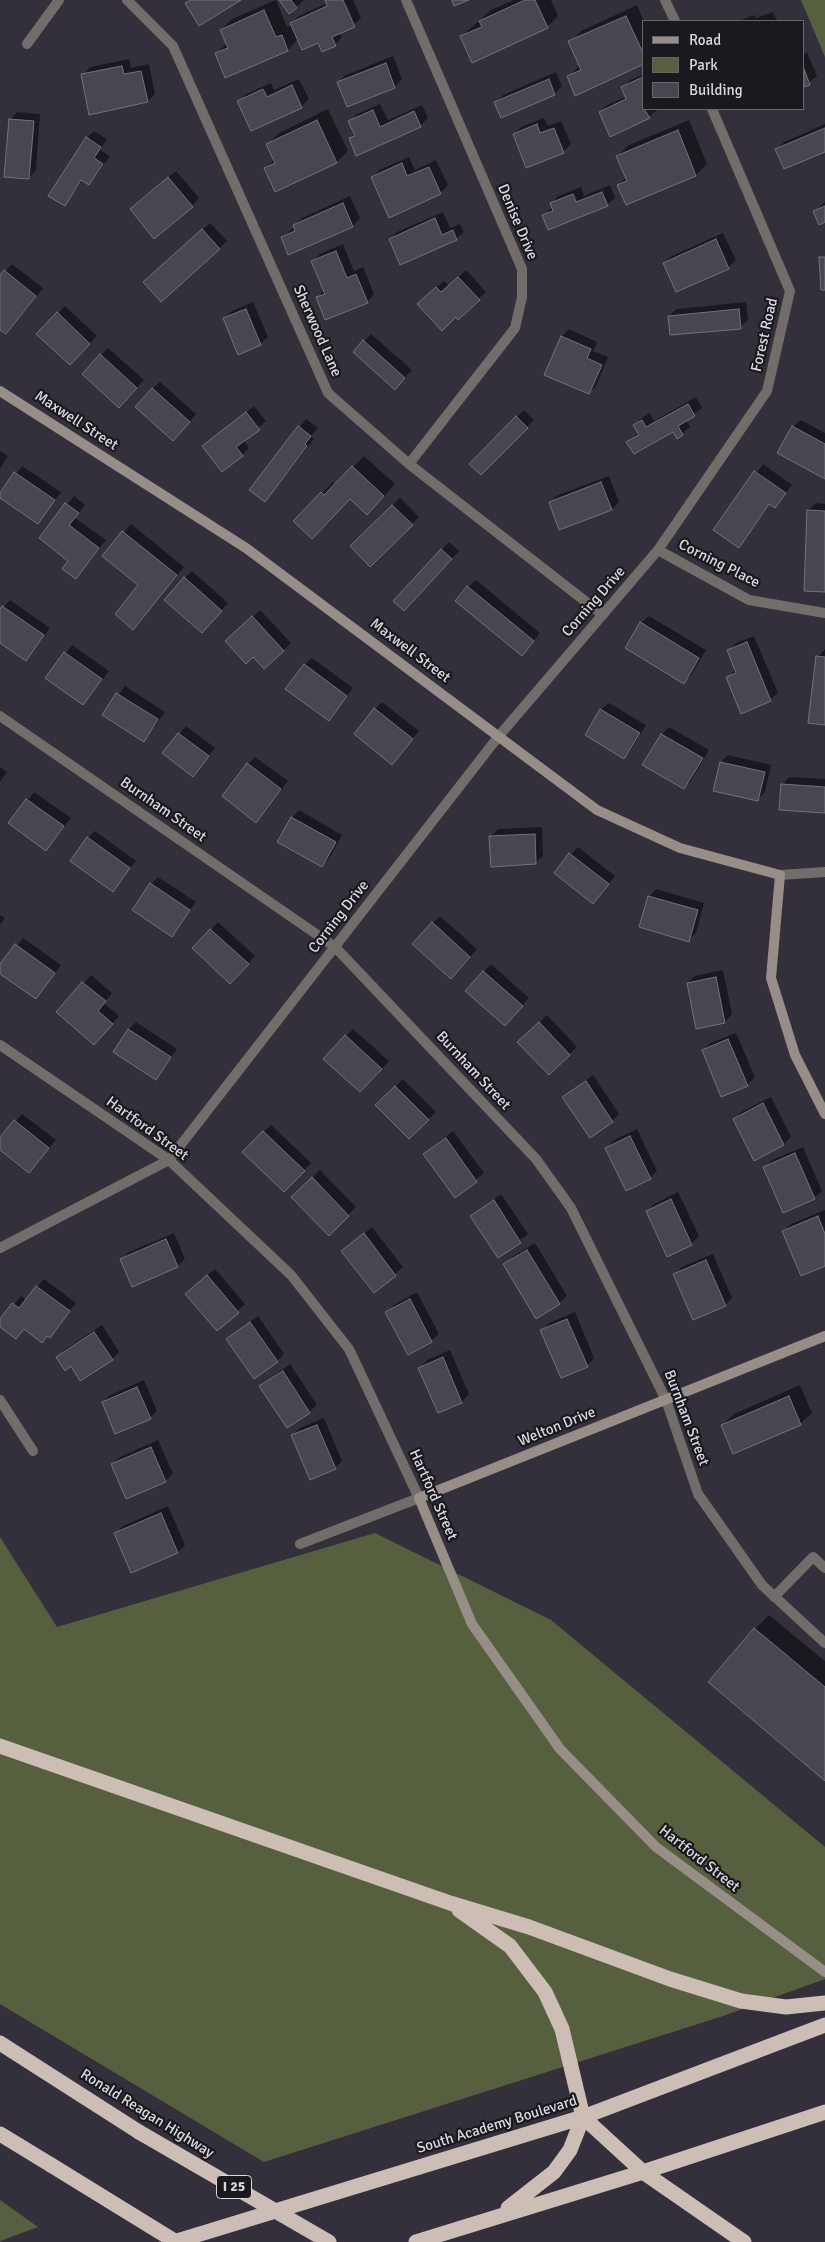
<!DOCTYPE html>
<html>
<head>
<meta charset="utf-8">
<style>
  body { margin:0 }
  #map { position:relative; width:825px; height:2242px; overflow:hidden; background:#33303b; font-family:Signika,sans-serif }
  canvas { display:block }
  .legend { position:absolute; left:642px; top:20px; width:162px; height:90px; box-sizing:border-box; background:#1a191e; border:1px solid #67666c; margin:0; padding:6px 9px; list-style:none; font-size:15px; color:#dbd9e0 }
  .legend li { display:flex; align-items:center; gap:10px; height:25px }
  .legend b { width:25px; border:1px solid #67666c }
</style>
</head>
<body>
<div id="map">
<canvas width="825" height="2242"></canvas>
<ul class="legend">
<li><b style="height:6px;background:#978e88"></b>Road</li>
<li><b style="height:14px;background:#57603e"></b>Park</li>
<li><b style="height:14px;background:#494551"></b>Building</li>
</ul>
</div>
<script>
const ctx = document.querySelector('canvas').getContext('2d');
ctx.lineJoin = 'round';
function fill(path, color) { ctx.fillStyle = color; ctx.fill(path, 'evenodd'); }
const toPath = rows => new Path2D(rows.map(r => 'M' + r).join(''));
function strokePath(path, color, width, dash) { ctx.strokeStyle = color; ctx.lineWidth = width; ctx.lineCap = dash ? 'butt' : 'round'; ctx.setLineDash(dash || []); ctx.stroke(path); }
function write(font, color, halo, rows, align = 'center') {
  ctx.font = font + ' Signika,sans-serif'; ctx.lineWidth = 4.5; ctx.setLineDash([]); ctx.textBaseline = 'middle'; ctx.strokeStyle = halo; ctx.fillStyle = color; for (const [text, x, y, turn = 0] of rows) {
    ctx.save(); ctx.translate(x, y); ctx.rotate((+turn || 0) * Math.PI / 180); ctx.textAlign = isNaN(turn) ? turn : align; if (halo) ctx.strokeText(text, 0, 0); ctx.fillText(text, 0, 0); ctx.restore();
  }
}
fill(toPath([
  [801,0,825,0,825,57],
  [375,1533,551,1620,825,1847,825,1979,723,2016,264,2162,0,2004,0,1537,57,1627],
  [0,2200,38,2227,0,2241]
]), '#57603e');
fill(toPath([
  [276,0,287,27,292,25,291,23,299,16,327,3,326,0,353,0,361,18,354,25,340,32,342,37,335,45,298,39,288,50,226,76,216,54,227,43,221,30,232,19],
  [281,0,304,0,296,7],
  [514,0,551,0,558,16,547,27,461,37,491,10],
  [637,5,644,21,644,63,568,77,580,65,570,42,581,31],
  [773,12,777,21,738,21,755,15,756,18],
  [807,52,817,76,804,86,804,54],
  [393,56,402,79,395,87,348,105,338,82,346,75],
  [129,59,131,68,149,64,155,94,148,101,83,75,90,67],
  [556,72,562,86,555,94,501,116,495,102,503,95],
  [644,74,644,109,657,110,649,117,600,112,607,105,627,96,623,88,630,80],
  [299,79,309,99,301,107,239,102,246,94,271,83,274,90],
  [380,104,388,120,422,105,428,118,420,126,350,139,355,134,350,122,357,114],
  [328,109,348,151,337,162,275,190,265,168,275,159,268,144,279,133],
  [17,112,40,114,36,170,29,178,10,120],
  [544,118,548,126,561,121,571,144,563,152,514,134,521,127],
  [689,120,707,164,696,175,627,203,619,185,626,177,617,156,629,145],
  [825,124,825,150,777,149,784,142],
  [94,131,107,139,100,150,110,156,96,176,89,184,83,180,64,204,87,138],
  [409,157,415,170,436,160,448,185,440,193,389,216,372,178,379,170],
  [176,171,199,198,192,206,138,202],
  [610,185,615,198,607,205,544,215,553,207,551,204,558,196,581,187,584,196],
  [350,196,360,218,353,226,289,253,282,237,295,227,294,225,302,218],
  [825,202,825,221,815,211],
  [443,212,450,228,460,224,464,232,456,239,390,239,397,232],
  [210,223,227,241,219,249,152,275],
  [723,233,736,260,728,268,664,263,672,256],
  [343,244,354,271,363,267,374,294,367,302,317,298,324,290,313,261,320,254],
  [12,264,43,288,6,333,0,328,0,273,2,275],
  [466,270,486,292,458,318,419,304,444,281,449,286],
  [253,302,268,337,260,344,224,318,232,311],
  [746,302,748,320,740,327,669,316,677,309],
  [65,306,97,336,70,364,38,334],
  [569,329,597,342,593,351,608,357,596,386,588,393,545,374,562,336],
  [371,334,412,370,402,381,354,352],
  [108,348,144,380,127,399,101,355],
  [160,382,196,414,181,432,152,389],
  [696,397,702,408,686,420,690,427,682,434,674,430,628,442,639,433,635,425,642,418,650,413,654,421],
  [254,406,266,421,244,440,249,448,242,455,204,446],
  [524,410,534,420,481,473,471,464],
  [306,419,318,428,311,436,314,439,265,501,251,490],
  [801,420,825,433,825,477,793,427],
  [0,451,8,456,0,469],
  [364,456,395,484,378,503,350,498,295,520,333,482,336,485],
  [763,464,792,485,775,507,770,503,738,546,715,530],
  [22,466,61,492,38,522,0,496],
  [609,476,619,502,612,509,550,502,558,495],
  [74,496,85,505,75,518,106,540,76,577,70,560,40,538],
  [400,498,419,517,370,565,352,546],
  [816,503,825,504,825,591,808,511],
  [131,524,184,567,133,628,140,585,104,556],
  [449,542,459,551,412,602,395,601],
  [192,571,228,603,207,626,185,578],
  [476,580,540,633,529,647,468,587],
  [10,600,50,628,26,660,0,642,0,611],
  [260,610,291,643,264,668,234,634],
  [649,616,706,650,691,675,684,682,641,623],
  [754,636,778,693,770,700,728,678,735,670,728,651,736,643],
  [72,645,109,671,83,704,47,678],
  [825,649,825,724,818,657],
  [312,658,353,688,329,719,304,665],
  [125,686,165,712,144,740,104,714],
  [382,702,419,731,392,763,375,709],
  [609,703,646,725,631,750,624,757,601,710],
  [186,726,215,748,193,775,164,753],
  [669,727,709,750,691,781,684,788,644,765,662,734],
  [728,755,771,765,765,792,757,800,721,762],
  [255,757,288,781,256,821,248,764],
  [0,767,7,772,0,782],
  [789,777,825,779,825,812,782,785],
  [34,792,71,818,46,849,10,823],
  [299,810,342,835,329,859,321,866,278,841,292,818],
  [542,827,543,856,535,863,490,837,498,829],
  [95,831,136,861,112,890,88,838],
  [578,847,615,876,600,895,555,873],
  [158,877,196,902,172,935,151,884],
  [656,889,704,903,696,933,688,940,649,897],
  [0,915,5,918,0,925],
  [440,916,477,949,458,970,432,923],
  [218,922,255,956,230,982,211,930],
  [23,938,61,965,36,998,0,972,0,967],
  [491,964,529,998,512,1017,467,991],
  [723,970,732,1014,725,1022,688,983,695,976],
  [91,975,112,993,104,1003,119,1016,102,1036,58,1012],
  [547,1015,577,1047,549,1073,526,1035],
  [136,1022,177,1049,156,1078,128,1030],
  [353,1029,389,1061,368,1083,346,1036],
  [736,1033,755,1077,747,1085,703,1051,710,1043],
  [593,1075,619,1114,612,1121,564,1097],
  [403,1079,436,1112,409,1138,377,1105],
  [771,1097,791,1137,784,1144,734,1119,741,1112],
  [22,1114,56,1140,29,1171,0,1148,0,1139],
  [271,1125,311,1163,284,1191,244,1152],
  [637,1129,657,1171,650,1178,606,1148,614,1140],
  [453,1131,484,1173,455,1196,425,1154],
  [803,1147,822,1191,814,1198,765,1167,772,1160],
  [320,1170,356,1207,329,1234,293,1197],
  [678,1192,699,1236,691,1244,668,1255,647,1211,654,1204],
  [501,1194,528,1234,498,1256,472,1216],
  [825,1210,825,1265,783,1231,791,1224],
  [372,1227,403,1267,375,1291,343,1251],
  [174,1233,185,1259,177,1266,122,1259,129,1252],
  [535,1243,567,1296,559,1303,537,1317,505,1265,512,1257],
  [713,1254,732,1298,725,1305,675,1274,682,1267],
  [215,1269,245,1304,217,1330,194,1287],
  [44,1279,76,1303,50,1336,25,1329,16,1337,0,1325,0,1321,21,1296,26,1300],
  [417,1292,439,1334,431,1341,387,1312,394,1305],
  [575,1312,594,1358,587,1366,542,1331,549,1323],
  [258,1316,284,1354,277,1361,227,1339],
  [102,1325,119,1352,112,1359,71,1365,57,1357,64,1350],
  [450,1350,469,1394,462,1402,438,1412,420,1368,427,1360],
  [290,1364,317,1405,309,1412,261,1386],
  [144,1380,157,1411,150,1418,103,1402,110,1395],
  [800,1385,812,1413,800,1424,722,1425,734,1414],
  [324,1418,342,1461,335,1468,292,1436,300,1428],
  [158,1440,173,1474,165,1481,112,1464,120,1457],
  [168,1506,185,1545,178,1552,116,1533,123,1526],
  [769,1615,825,1661,825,1779,755,1629]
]), '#0007');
const building = toPath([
  [191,0,241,0,199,26,185,3,191,0],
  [279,0,291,0,297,8,289,14,279,0],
  [325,0,343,0,355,27,332,37,336,46,322,52,318,43,302,50,290,23,327,6,325,0],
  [452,0,469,0,454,6,452,0],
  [525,0,535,0,548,28,472,63,460,36,482,27,479,21,525,0],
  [264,10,276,37,282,35,288,51,225,78,215,53,228,48,220,30,264,10],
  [626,16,644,55,644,64,575,96,567,76,581,70,568,41,626,16],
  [386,63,395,88,347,107,337,82,386,63],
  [122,66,124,74,141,71,148,102,89,115,81,74,122,66],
  [804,69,810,85,804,87,804,69],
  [643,77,644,109,650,118,610,137,599,112,626,99,621,87,643,77],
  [549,79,555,95,501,118,494,102,549,79],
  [292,85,302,108,251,131,237,101,263,89,267,97,292,85],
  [373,110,380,127,414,111,421,127,356,156,349,138,355,136,348,121,373,110],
  [9,119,34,121,29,179,4,177,9,119],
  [317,120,337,163,275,192,264,168,275,163,266,144,317,120],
  [537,124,540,133,554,128,564,153,526,168,513,134,537,124],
  [825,128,825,152,784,169,775,149,825,128],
  [678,130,696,176,626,205,617,185,627,181,616,156,678,130],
  [86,137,101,147,94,158,103,164,89,185,81,180,65,206,48,196,86,137],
  [402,163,407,176,429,167,441,194,389,218,371,177,402,163],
  [168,177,193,207,154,239,130,209,168,177],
  [602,192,608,206,548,230,542,215,553,211,550,203,573,194,576,202,602,192],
  [343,203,353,227,288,255,281,237,295,231,293,225,343,203],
  [825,206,825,222,819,225,813,211,825,206],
  [435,218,442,235,453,230,457,240,400,265,389,239,435,218],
  [202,229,220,249,161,302,143,282,202,229],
  [716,239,729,269,676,292,663,263,716,239],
  [336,251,347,278,356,274,368,303,325,320,316,297,325,294,311,261,336,251],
  [819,257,825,257,825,290,821,290,819,257],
  [4,270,36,296,6,334,0,330,0,275,4,270],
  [458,277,480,300,458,320,456,317,442,331,417,304,436,287,441,292,458,277],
  [246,309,261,345,238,355,223,318,246,309],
  [739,309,741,329,670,335,668,316,739,309],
  [57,312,90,344,70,365,36,334,57,312],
  [561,336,591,349,587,358,602,365,589,394,544,375,561,336],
  [363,340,405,378,395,390,353,352,363,340],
  [100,354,137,388,119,408,82,374,100,354],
  [152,388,190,422,173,441,135,407,152,388],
  [688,404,695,416,678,426,683,435,677,439,673,432,634,454,626,442,639,435,633,425,642,420,646,427,688,404],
  [246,412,260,430,236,447,243,456,222,472,202,446,246,412],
  [516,416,528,428,481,475,469,464,516,416],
  [298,426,311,436,305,444,307,446,265,502,249,490,298,426],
  [792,426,825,444,825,479,777,453,792,426],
  [352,466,384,496,367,515,350,499,312,539,293,521,321,492,324,495,352,466],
  [754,471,786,493,775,508,769,504,739,548,713,530,754,471],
  [14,472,55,500,38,524,0,498,0,493,14,472],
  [601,482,612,510,559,530,549,502,601,482],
  [65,503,79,513,69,525,99,548,76,579,62,569,68,561,39,538,65,503],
  [392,505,413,525,370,567,350,546,392,505],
  [807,510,825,511,825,592,804,591,807,510],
  [122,531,177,575,133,630,115,614,138,585,102,556,122,531],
  [441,549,452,559,404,611,393,601,441,549],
  [184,577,222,611,202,633,164,600,184,577],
  [467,586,534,641,522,656,455,601,467,586],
  [2,606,44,635,26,661,0,643,0,609,2,606],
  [252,616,284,651,264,669,253,657,246,664,225,641,252,616],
  [640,622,699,658,684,684,625,648,640,622],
  [747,642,771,701,741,714,726,677,736,673,727,650,747,642],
  [64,652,102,679,83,705,45,678,64,652],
  [816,656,825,657,825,725,808,723,816,656],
  [304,664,347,696,329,721,285,689,304,664],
  [116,693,158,719,144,742,102,715,116,693],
  [374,708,413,739,392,765,354,734,374,708],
  [600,709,640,733,624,759,585,735,600,709],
  [178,733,209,756,193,777,162,753,178,733],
  [661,734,703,758,684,789,642,765,661,734],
  [720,762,765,772,758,801,713,791,720,762],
  [247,763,281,789,256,823,222,796,247,763],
  [781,784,825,787,825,813,779,810,781,784],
  [26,799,64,826,46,851,8,823,26,799],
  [291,817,336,842,322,867,277,842,291,817],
  [535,834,536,864,491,867,489,836,535,834],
  [87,837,130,868,113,892,70,861,87,837],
  [569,853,609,884,593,904,554,873,569,853],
  [150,883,190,910,172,937,132,910,150,883],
  [648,896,698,910,689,942,639,927,648,896],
  [432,922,470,957,451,979,412,944,432,922],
  [210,929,249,964,230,984,192,948,210,929],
  [15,944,55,973,36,999,0,974,0,964,15,944],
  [483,971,523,1006,505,1026,465,991,483,971],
  [716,977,725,1023,696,1029,687,983,716,977],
  [82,982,106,1001,98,1011,113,1024,94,1045,56,1012,82,982],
  [539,1022,570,1055,549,1075,517,1042,539,1022],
  [128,1029,171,1057,156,1080,113,1052,128,1029],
  [345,1035,382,1069,360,1092,323,1059,345,1035],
  [728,1039,748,1086,721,1097,702,1050,728,1039],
  [586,1081,613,1122,590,1138,562,1097,586,1081],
  [395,1086,429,1120,409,1139,375,1105,395,1086],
  [763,1103,784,1145,754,1161,733,1119,763,1103],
  [14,1120,49,1148,29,1173,0,1150,0,1137,14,1120],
  [263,1131,305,1171,284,1192,242,1152,263,1131],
  [630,1136,651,1179,626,1191,605,1148,630,1136],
  [446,1138,477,1182,455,1198,423,1154,446,1138],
  [795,1153,815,1199,783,1213,763,1167,795,1153],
  [312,1177,349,1216,329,1236,291,1197,312,1177],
  [671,1199,692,1245,667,1257,646,1211,671,1199],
  [494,1200,521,1243,498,1258,470,1216,494,1200],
  [818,1216,825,1234,825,1266,801,1276,782,1231,818,1216],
  [364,1233,396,1276,374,1293,341,1251,364,1233],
  [166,1239,178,1267,132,1287,120,1259,166,1239],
  [527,1250,560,1304,536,1319,503,1264,527,1250],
  [706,1260,726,1306,693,1320,673,1274,706,1260],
  [207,1275,239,1313,217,1331,185,1294,207,1275],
  [36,1286,70,1311,50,1338,47,1336,42,1343,24,1329,16,1339,0,1327,0,1319,12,1303,19,1308,36,1286],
  [410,1299,432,1342,408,1355,385,1312,410,1299],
  [567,1319,588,1367,561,1378,540,1330,567,1319],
  [250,1322,278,1362,254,1379,226,1339,250,1322],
  [94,1332,113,1360,80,1381,71,1366,65,1371,56,1357,94,1332],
  [443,1357,462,1403,438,1413,418,1368,443,1357],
  [283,1371,310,1413,287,1428,259,1386,283,1371],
  [137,1387,151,1419,115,1434,102,1402,137,1387],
  [789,1396,801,1425,733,1454,721,1425,789,1396],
  [317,1425,336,1469,310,1480,291,1435,317,1425],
  [151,1447,166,1482,126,1499,111,1464,151,1447],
  [161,1513,178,1553,131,1573,114,1533,161,1513],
  [754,1628,825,1687,825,1781,708,1682,754,1628]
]);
fill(building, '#494551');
strokePath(building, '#75717e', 1);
strokePath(toPath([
  [762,1585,825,1643],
  [774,1597,813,1557,825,1568]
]), '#736d6a', 10);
strokePath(toPath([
  [127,0,173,46,328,393,409,464,603,615],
  [406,0,522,269,522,297,515,328,409,464],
  [665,0,675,21],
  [27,44,59,0],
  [658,550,749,600,825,613],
  [0,716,335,947,536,1159,571,1208,666,1400,698,1494,762,1585],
  [780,875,825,872],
  [0,1045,169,1160,291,1275,349,1349,419,1498,300,1544],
  [0,1248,169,1160,498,737,658,550,767,391,790,291,712,109],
  [0,1400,33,1451]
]), '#736d6a', 10);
strokePath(toPath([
  [0,391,246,548,597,810,680,848,780,875,771,978,795,1055,825,1114],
  [825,1336,419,1498,472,1624,560,1749,656,1847,825,1972]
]), '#978e88', 10);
strokePath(toPath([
  [0,1746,450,1903,529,1927,670,1979,741,2001,786,2007,825,2003],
  [459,1910,510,1946,545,1992,562,2029,583,2117,570,2150,554,2172,508,2208],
  [0,2043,139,2132],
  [583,2117,643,2172,744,2242],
  [0,2134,51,2165],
  [174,2242,583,2117,825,2025],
  [416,2242,643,2172,825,2112]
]), '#ccbeb5', 15);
strokePath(toPath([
  [139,2132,329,2242],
  [51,2165,176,2242]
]), '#ccbeb5', 15);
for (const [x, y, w] of [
  [234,2187,35]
]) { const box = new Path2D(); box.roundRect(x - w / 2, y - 11.5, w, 23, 4); ctx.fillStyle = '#1a191e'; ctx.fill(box); strokePath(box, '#dbd9e0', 1); }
write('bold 14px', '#dbd9e0', null, [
  ["I 25",234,2187]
]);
write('15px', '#dbd9e0', '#1a191e', [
  ["Denise Drive",517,222,67],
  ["Sherwood Lane",317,331,66],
  ["Forest Road",765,335,-77],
  ["Maxwell Street",76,421,33],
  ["Corning Place",719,564,27],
  ["Corning Drive",594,602,-49],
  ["Maxwell Street",410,651,37],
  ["Burnham Street",163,810,35],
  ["Corning Drive",339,917,-52],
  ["Burnham Street",473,1071,47],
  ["Hartford Street",147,1129,36],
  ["Burnham Street",686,1418,69],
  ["Welton Drive",557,1427,-22],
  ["Hartford Street",433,1495,66],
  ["Hartford Street",699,1859,38],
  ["Ronald Reagan Highway",147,2114,32],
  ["South Academy Boulevard",497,2125,-17]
]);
</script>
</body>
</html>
